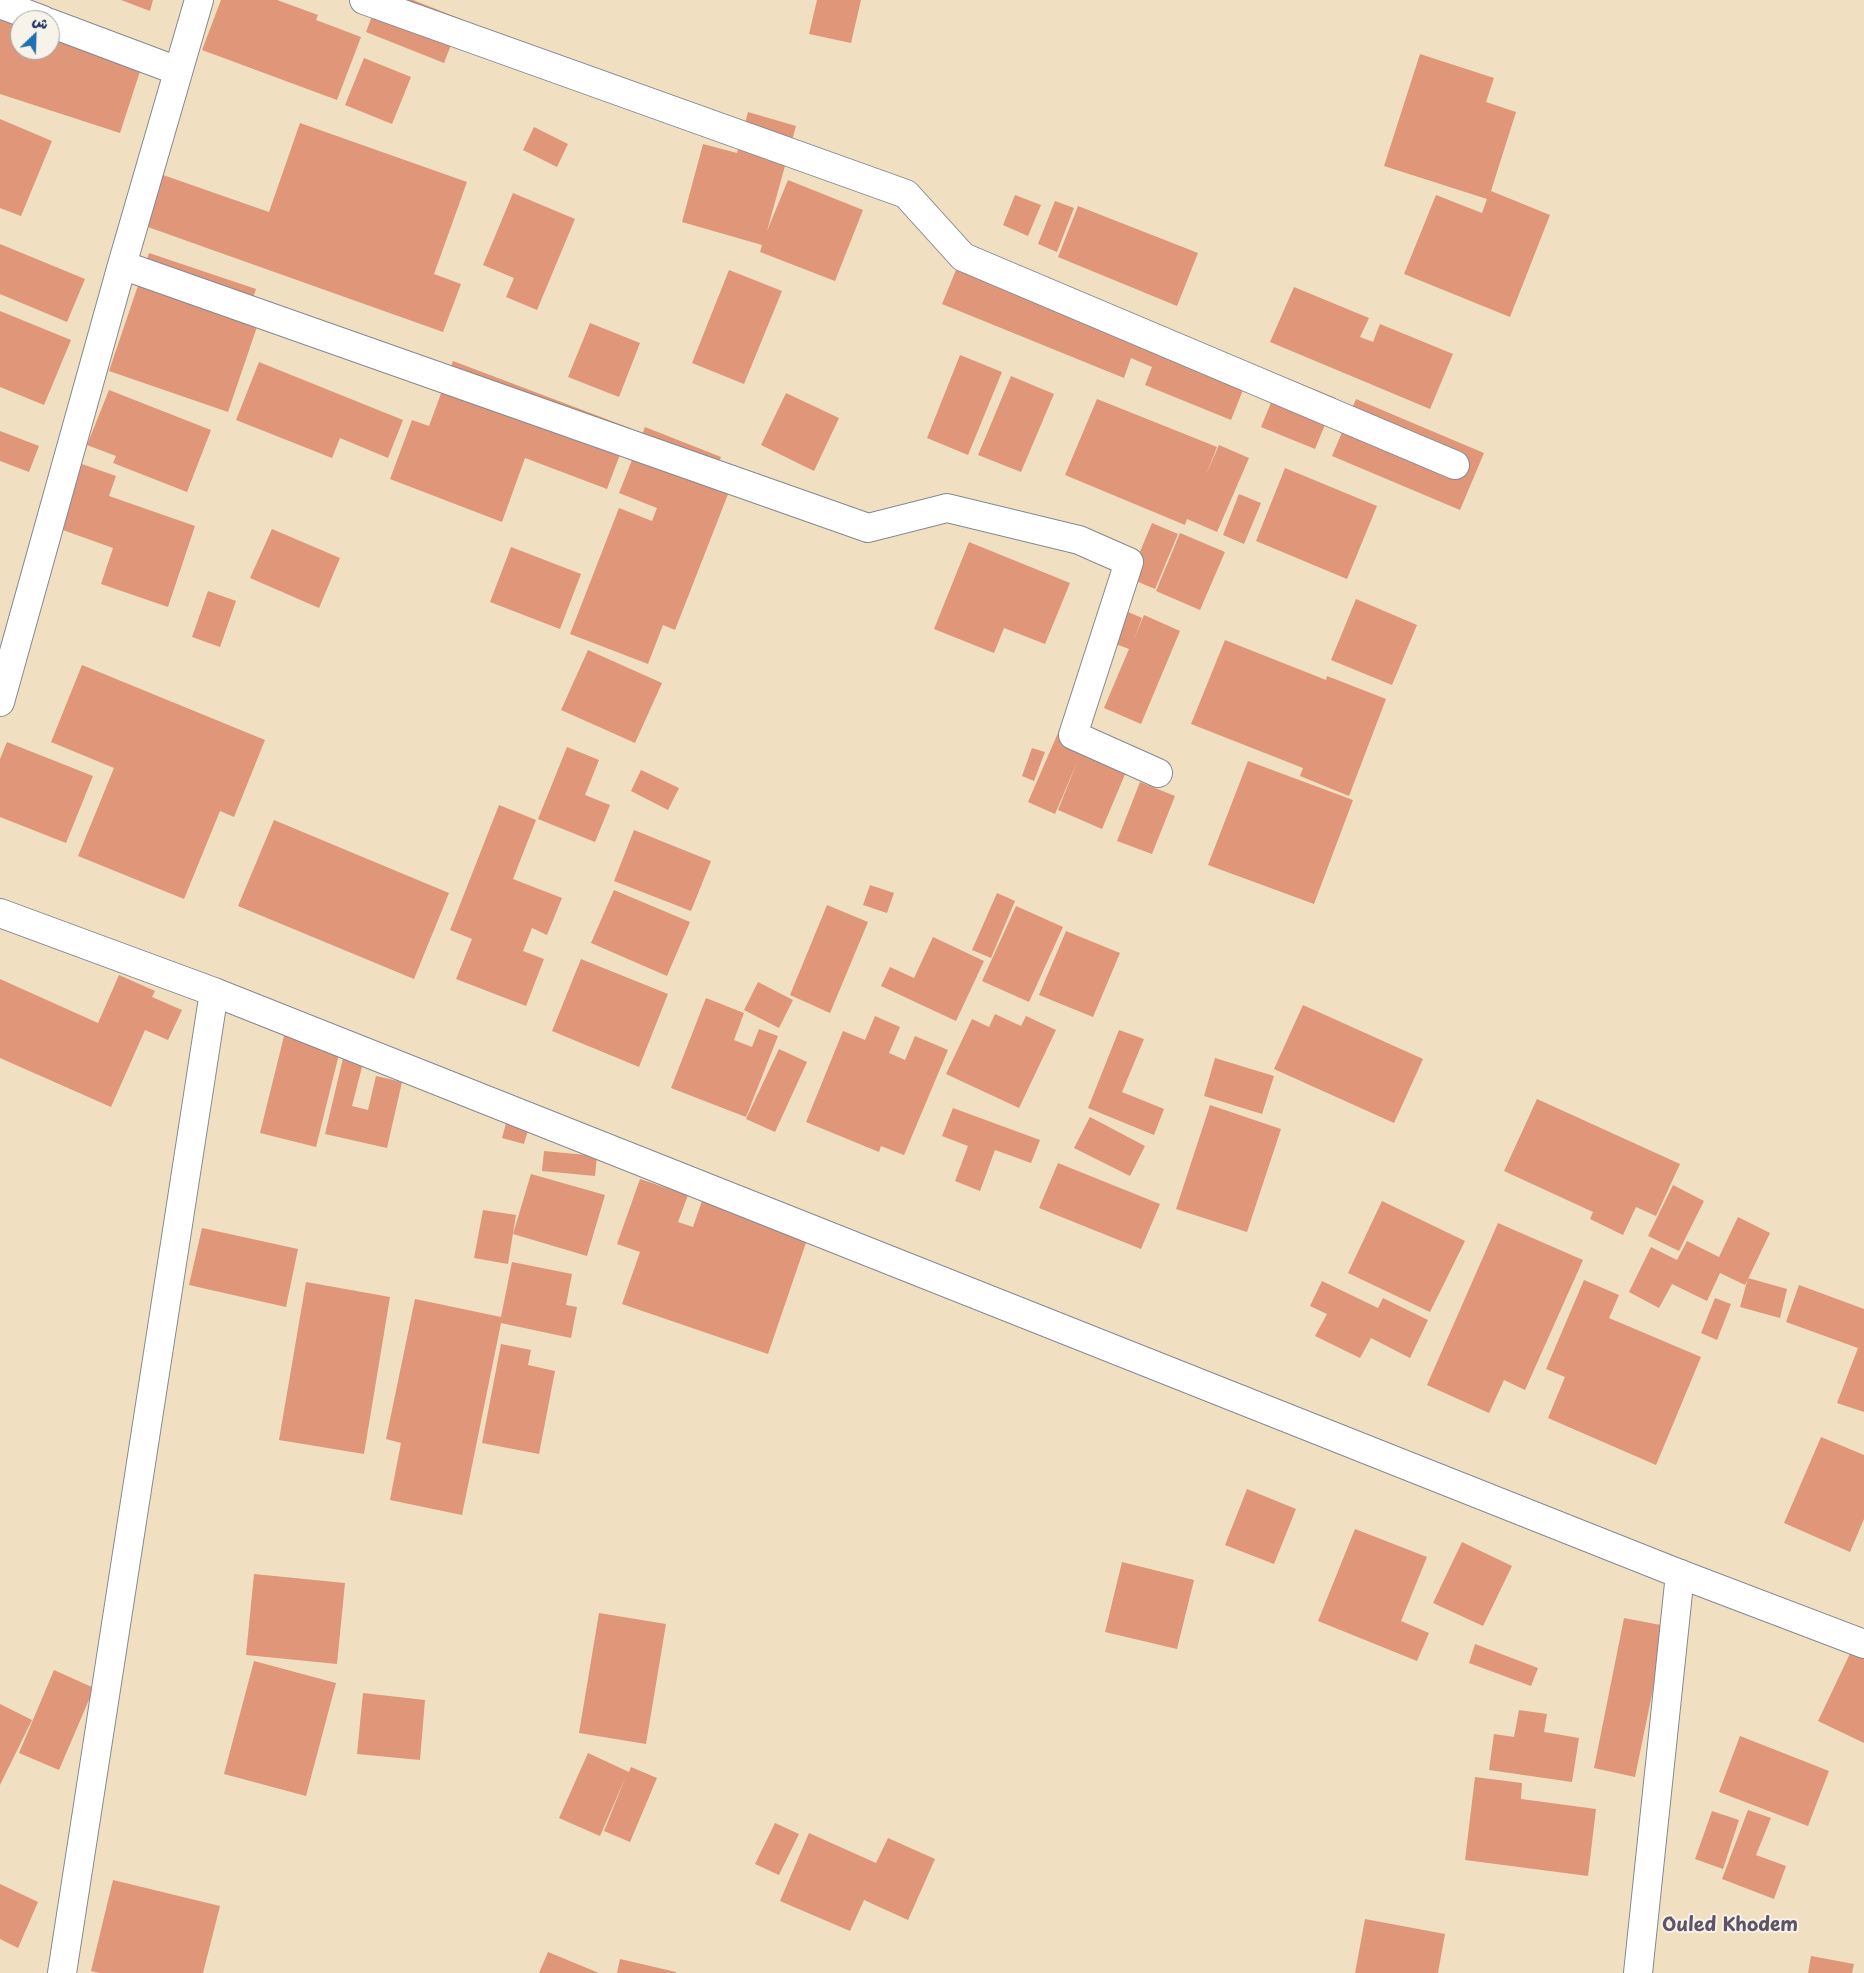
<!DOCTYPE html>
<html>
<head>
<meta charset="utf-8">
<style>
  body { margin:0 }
  #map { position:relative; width:1864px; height:1973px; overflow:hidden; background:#f0e0c1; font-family:"Playpen Sans","Playpen Sans Arabic",sans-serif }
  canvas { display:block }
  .north { position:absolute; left:10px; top:10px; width:50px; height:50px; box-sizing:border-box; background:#f7f3e8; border:1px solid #9fa5b1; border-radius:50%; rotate:24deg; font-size:14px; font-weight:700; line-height:20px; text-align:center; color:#1b2f5e }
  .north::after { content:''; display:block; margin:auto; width:18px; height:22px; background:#1f6fb2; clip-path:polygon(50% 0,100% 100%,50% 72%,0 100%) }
</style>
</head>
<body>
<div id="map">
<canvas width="1864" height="1973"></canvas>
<div class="north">ش</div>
</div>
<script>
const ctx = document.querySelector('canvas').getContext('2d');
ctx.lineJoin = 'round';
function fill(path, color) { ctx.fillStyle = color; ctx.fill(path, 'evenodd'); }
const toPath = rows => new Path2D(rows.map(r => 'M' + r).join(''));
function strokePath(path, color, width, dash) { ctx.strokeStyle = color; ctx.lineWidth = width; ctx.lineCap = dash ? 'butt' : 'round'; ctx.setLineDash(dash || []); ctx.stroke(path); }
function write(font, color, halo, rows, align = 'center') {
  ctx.font = font + ' "Playpen Sans",sans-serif'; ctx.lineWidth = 4; ctx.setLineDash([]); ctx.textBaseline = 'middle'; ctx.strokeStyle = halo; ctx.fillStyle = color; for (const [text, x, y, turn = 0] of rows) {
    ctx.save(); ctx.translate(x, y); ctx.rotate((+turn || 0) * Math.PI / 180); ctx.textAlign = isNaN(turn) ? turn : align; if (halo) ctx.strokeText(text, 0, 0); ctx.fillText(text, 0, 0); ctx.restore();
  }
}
fill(toPath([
  [121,0,153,0,150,11],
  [221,0,277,0,318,15,316,20,361,37,337,100,202,50],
  [378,0,413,0,461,19,444,63,366,32],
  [817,0,861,0,851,43,809,34],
  [0,1,62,21,58,31,144,59,120,133,0,94],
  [20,20,50,20,50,50,20,50],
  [1420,54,1494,78,1486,102,1516,112,1491,191,1550,215,1510,317,1404,274,1436,195,1482,213,1487,199,1384,166],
  [364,58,411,77,392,124,345,105],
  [748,112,796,126,767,231,788,180,863,210,835,281,760,252,762,245,682,222,703,144,737,153],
  [0,119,52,141,21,216,0,208],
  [300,123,467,182,434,274,461,284,443,332,145,226,163,175,269,212],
  [534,127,568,144,557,167,523,150],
  [513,193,575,219,537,310,506,297,514,278,483,265],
  [1015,195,1041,205,1028,236,1003,225],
  [1055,201,1074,208,1057,252,1038,244],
  [1078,206,1198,253,1177,306,1058,257],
  [0,244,85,279,67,322,0,294],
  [965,248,1253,365,1231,420,1145,385,1152,367,1131,358,1124,378,942,304],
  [149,253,256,289,249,310,261,315,228,412,109,371],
  [729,270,782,291,744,384,692,363],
  [1294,287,1369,318,1360,337,1373,342,1380,324,1453,354,1430,409,1270,342],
  [0,311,71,340,44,405,0,387],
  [590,323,640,343,619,397,568,377],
  [960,355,1002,372,968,455,927,438],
  [453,361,630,428,607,489,525,458,502,522,390,479,412,420,429,426],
  [259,362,403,420,388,458,340,438,332,458,236,420],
  [1011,376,1054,394,1021,472,978,455],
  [1282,376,1336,398,1315,449,1261,427],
  [109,390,211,430,187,492,113,463,116,456,87,445],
  [786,393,839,418,814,471,761,445],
  [1097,399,1217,447,1206,475,1219,445,1249,458,1217,532,1187,519,1185,525,1065,475],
  [1356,399,1484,453,1460,510,1332,456],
  [645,427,721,457,714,476,732,484,675,630,663,625,648,664,570,634,619,508,652,521,657,508,619,493],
  [0,431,39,446,29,472,0,461],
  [82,464,116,476,109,496,195,526,168,607,101,584,113,548,60,529],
  [1285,468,1377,506,1347,579,1256,541],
  [1239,494,1261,503,1244,544,1223,535],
  [1152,523,1178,534,1155,589,1129,578],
  [272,529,340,558,319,608,250,578],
  [1180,533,1225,552,1200,610,1156,591],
  [969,542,1070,583,1045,644,1004,628,994,653,934,629],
  [511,547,581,574,560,629,490,602],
  [208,591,236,601,220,647,192,637],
  [1356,599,1417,625,1392,685,1331,660],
  [1126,611,1142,618,1133,641,1144,615,1180,631,1141,724,1104,708,1129,649,1113,643],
  [1225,640,1326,680,1327,676,1386,699,1349,796,1300,776,1303,768,1191,724],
  [588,650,662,683,635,743,561,710],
  [82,665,265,740,234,817,220,811,184,899,78,856,114,768,51,742],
  [1061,726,1134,753,1102,829,1058,810,1078,760,1055,814,1028,802],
  [7,742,93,776,66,843,0,817,0,759],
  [567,747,599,760,585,795,610,805,595,842,538,819],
  [1032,748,1045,752,1034,781,1022,776],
  [1248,761,1353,800,1314,904,1208,865],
  [641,770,679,788,668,810,631,791],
  [1140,782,1175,796,1152,854,1117,841],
  [499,805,536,820,513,879,562,898,547,935,532,928,523,951,544,959,526,1006,456,979,472,939,450,930],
  [274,820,449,893,414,979,238,906],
  [634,830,711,861,691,911,614,881],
  [870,885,894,893,887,913,863,905],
  [614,890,690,922,667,976,591,943],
  [997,893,1015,901,991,958,972,950],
  [827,905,868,922,830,1013,790,995],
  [1016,906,1063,927,1029,1002,982,981],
  [1066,931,1120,953,1093,1017,1039,995],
  [933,937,984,961,956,1021,881,986,890,967,914,978],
  [581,959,668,994,639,1067,552,1031],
  [119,975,155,991,152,997,182,1010,168,1040,145,1030,111,1107,0,1058,0,979,98,1023],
  [758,982,793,1000,779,1028,744,1010],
  [706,998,744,1013,734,1040,752,1047,759,1029,778,1036,746,1117,671,1088],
  [1303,1005,1423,1059,1394,1123,1274,1069],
  [995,1014,1021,1026,1026,1016,1056,1030,1019,1108,946,1074,972,1019,989,1027],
  [875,1016,900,1027,889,1053,905,1060,915,1036,948,1050,904,1155,881,1146,879,1152,806,1122,843,1031,865,1040],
  [1119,1030,1144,1039,1122,1092,1164,1109,1154,1135,1088,1108],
  [285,1032,341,1046,316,1147,260,1133],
  [779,1049,807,1062,775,1132,746,1119],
  [344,1054,364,1059,352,1106,368,1110,376,1076,402,1082,387,1148,325,1134],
  [1215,1058,1274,1076,1262,1114,1204,1096],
  [1537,1099,1680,1164,1656,1216,1636,1207,1623,1235,1590,1219,1593,1212,1504,1171],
  [1210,1105,1281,1129,1247,1232,1176,1209],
  [953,1108,1040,1140,1031,1163,995,1150,980,1191,955,1181,968,1146,942,1136],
  [508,1116,530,1123,524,1144,502,1138],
  [1090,1117,1145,1146,1130,1176,1074,1148],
  [544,1151,597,1156,595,1176,542,1171],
  [1058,1163,1160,1204,1141,1249,1039,1208],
  [531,1174,605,1195,587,1256,513,1234],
  [640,1179,688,1195,678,1222,693,1227,704,1195,810,1231,768,1354,622,1304,640,1252,617,1244],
  [1673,1185,1704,1201,1679,1251,1648,1236],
  [1382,1201,1465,1241,1430,1312,1348,1273],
  [483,1210,516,1215,508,1264,474,1258],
  [1738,1217,1770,1233,1745,1285,1720,1273,1707,1301,1672,1284,1659,1308,1629,1292,1651,1247,1677,1260,1687,1241,1719,1257],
  [1498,1223,1583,1260,1525,1390,1504,1380,1489,1413,1427,1385],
  [202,1228,298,1249,286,1307,189,1285],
  [512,1262,572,1274,566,1305,577,1307,571,1338,501,1323,462,1515,390,1500,401,1443,386,1439,415,1299,501,1317],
  [1748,1278,1787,1289,1780,1318,1740,1307],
  [1584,1280,1619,1295,1609,1318,1701,1357,1656,1465,1548,1418,1565,1377,1546,1369],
  [1322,1281,1378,1308,1383,1298,1428,1320,1410,1358,1371,1338,1360,1358,1315,1336,1327,1314,1310,1306],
  [306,1282,390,1297,364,1454,279,1440],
  [1799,1285,1864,1309,1864,1412,1837,1403,1858,1348,1786,1322],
  [1715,1298,1731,1304,1717,1340,1701,1333],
  [501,1344,531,1350,528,1365,555,1371,539,1454,482,1443],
  [1821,1437,1864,1455,1864,1519,1850,1552,1784,1523],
  [1247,1489,1296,1509,1274,1564,1225,1545],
  [1355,1529,1427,1557,1401,1621,1429,1633,1417,1661,1318,1621],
  [1462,1542,1512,1566,1483,1626,1433,1603],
  [1122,1562,1194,1580,1177,1649,1105,1632],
  [254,1574,345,1583,337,1664,246,1655],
  [599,1613,666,1624,646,1744,579,1733],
  [1624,1618,1666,1626,1635,1777,1594,1768],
  [1856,1641,1864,1645,1864,1743,1818,1721],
  [1475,1644,1538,1668,1531,1686,1469,1663],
  [254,1661,336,1683,306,1796,224,1774],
  [54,1670,94,1688,59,1770,19,1753],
  [363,1693,425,1700,420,1760,357,1754],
  [0,1704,32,1720,0,1785],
  [1519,1710,1547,1714,1544,1732,1579,1738,1572,1782,1489,1770,1494,1734,1514,1737],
  [1740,1736,1829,1771,1808,1826,1719,1792],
  [588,1753,629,1772,631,1767,657,1778,630,1842,604,1831,626,1776,600,1836,559,1818],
  [1475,1777,1522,1783,1521,1799,1596,1809,1588,1876,1465,1860],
  [1748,1810,1771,1818,1756,1855,1786,1866,1774,1899,1722,1879],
  [1712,1811,1739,1820,1723,1869,1695,1859],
  [775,1823,799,1834,779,1875,755,1864],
  [809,1833,876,1863,888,1838,935,1859,908,1920,864,1900,850,1931,780,1901],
  [113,1880,220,1906,203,1973,100,1973,91,1971],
  [0,1884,38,1902,18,1948,0,1939],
  [1365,1919,1445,1934,1438,1973,1355,1973],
  [548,1952,599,1973,539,1973],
  [1811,1956,1854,1964,1852,1973,1808,1973],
  [620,1959,676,1972,676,1973,617,1973]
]), '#df9679');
const minor = toPath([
  [364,0,906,194,963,257,1455,465],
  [0,4,43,20],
  [50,23,178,71],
  [122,265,868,528,947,508,1079,540,1129,562,1073,735,1158,773],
  [0,702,122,265,199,0],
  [62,1973,214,992],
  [1638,1973,1680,1574]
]);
const primary = toPath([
  [0,913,214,992,1680,1574,1864,1644]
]);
strokePath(minor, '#868890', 30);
strokePath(primary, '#868890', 30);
strokePath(minor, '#fff', 28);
strokePath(primary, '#fff', 28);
write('bold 19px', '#605367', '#f7f3e8', [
  ["Ouled Khodem",1730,1926]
]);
</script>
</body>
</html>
